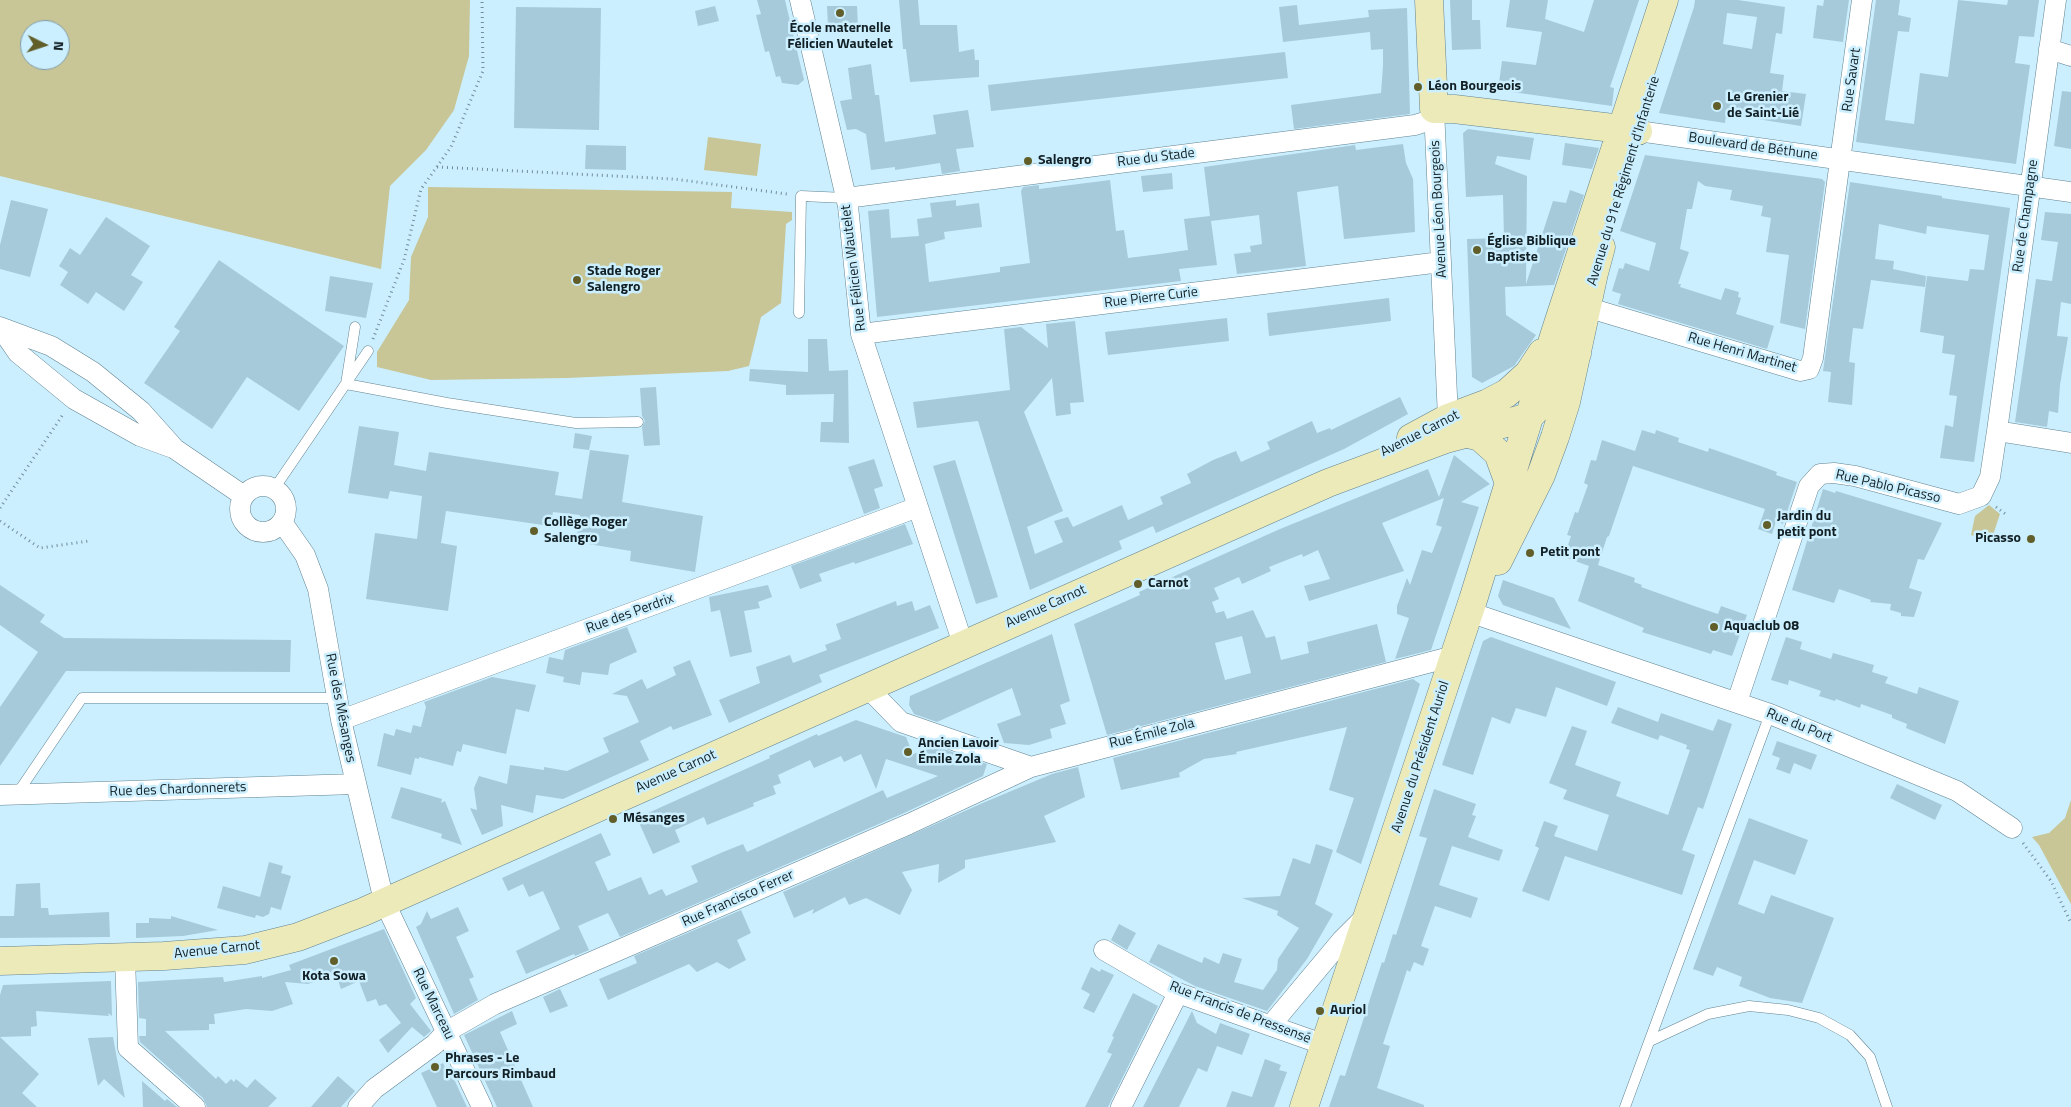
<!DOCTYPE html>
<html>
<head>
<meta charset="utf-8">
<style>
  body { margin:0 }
  #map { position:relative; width:2071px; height:1107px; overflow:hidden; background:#cbeffe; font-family:"Titillium Web",sans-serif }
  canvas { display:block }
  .north { position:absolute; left:20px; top:20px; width:50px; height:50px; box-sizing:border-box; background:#cbeffe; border:1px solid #819ca7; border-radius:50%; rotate:94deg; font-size:14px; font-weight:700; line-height:20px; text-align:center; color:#122025 }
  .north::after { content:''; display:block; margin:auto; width:18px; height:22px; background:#615e2a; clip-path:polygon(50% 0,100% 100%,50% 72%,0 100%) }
</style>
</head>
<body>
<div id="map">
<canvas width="2071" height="1107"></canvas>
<div class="north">N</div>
</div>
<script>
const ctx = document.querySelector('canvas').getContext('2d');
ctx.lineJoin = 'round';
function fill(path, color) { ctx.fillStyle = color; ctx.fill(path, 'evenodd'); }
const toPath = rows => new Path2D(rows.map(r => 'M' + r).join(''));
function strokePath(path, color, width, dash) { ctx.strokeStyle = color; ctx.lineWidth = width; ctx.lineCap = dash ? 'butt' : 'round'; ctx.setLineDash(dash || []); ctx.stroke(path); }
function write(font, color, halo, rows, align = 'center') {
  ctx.font = font + ' "Titillium Web",sans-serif'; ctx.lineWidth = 5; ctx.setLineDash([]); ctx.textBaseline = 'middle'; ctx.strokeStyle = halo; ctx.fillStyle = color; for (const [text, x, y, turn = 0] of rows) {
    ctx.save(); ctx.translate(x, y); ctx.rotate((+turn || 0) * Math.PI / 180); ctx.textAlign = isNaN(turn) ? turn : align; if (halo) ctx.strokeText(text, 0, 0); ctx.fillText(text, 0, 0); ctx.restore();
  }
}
fill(toPath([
  [0,0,470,0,469,56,454,110,426,150,390,186,381,269,0,176],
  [30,30,60,30,60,60,30,60],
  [708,137,761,144,757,176,704,170],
  [428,187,732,192,731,208,792,212,792,220,786,224,781,303,761,317,749,366,728,371,567,378,431,380,377,367,377,352,409,300,411,257,428,217],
  [1989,505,2000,514,1991,541,1971,535,1975,516],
  [2071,800,2071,904,2039,845,2032,837,2049,833,2065,818]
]), '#c8c597');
fill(toPath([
  [757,0,785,0,804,80,798,85,782,83,780,76,776,77,769,51,765,52,756,15,761,14],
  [899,0,918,0,920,25,957,25,959,52,974,49,975,60,979,60,979,77,910,82,906,49,903,49],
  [1450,0,1472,0,1472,20,1480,20,1481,49,1452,50],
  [1510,0,1548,0,1545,19,1584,32,1594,0,1639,0,1610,87,1614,88,1612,106,1498,90,1502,61,1536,65,1542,32,1506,27],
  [1695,0,1738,0,1785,7,1782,34,1776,33,1770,73,1784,75,1782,91,1806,94,1801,126,1726,114,1725,123,1659,113,1694,7],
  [1727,13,1757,17,1752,49,1723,44],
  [1824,0,1849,0,1843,42,1813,38,1817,5,1823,6],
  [1876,0,1900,0,1898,15,1911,18,1909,32,1898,31,1885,120,1914,124,1920,73,1948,77,1958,0,2007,5,2008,0,2039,0,2034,37,2019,36,2015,63,2030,65,2016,164,1856,142],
  [1297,5,1299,25,1369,17,1368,10,1407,8,1410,114,1294,129,1291,105,1381,93,1383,66,1383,49,1371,50,1370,32,1283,42,1279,7],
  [715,6,719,21,698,26,695,11],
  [827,6,857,6,858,27,828,27],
  [516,7,601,8,599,130,514,128],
  [1285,52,1288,78,991,111,988,85],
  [871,64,875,95,879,95,885,142,936,134,933,115,968,110,974,147,956,149,960,171,942,174,940,163,895,170,895,167,871,170,866,134,856,129,847,130,840,101,852,99,848,68],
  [2062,91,2071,92,2071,149,2054,146],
  [1468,129,1534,138,1530,160,1497,156,1495,164,1527,176,1526,284,1553,201,1566,203,1570,190,1584,195,1554,285,1505,287,1506,315,1536,335,1514,366,1482,383,1472,377,1467,239,1504,238,1503,195,1466,197,1463,133],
  [1565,143,1599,148,1592,169,1562,165],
  [1403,144,1406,163,1413,179,1415,232,1344,239,1338,186,1297,192,1306,266,1237,274,1234,254,1251,252,1250,246,1262,244,1259,215,1211,221,1217,265,1179,269,1181,281,877,317,868,211,889,209,891,238,919,236,917,219,932,217,930,203,956,200,956,206,979,203,982,227,944,232,945,239,925,244,929,282,1000,272,1000,267,1030,263,1021,191,1023,187,1039,185,1039,189,1110,180,1116,231,1124,230,1128,258,1160,254,1188,250,1184,219,1210,216,1204,167,1355,145,1356,150],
  [586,145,626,146,626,170,585,169],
  [1645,155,1822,179,1825,182,1805,329,1780,323,1789,255,1766,252,1771,218,1761,216,1763,206,1730,200,1732,190,1705,186,1698,181,1692,209,1687,209,1680,249,1689,252,1678,284,1681,284,1680,287,1721,300,1725,288,1739,292,1738,297,1741,298,1736,314,1774,326,1767,349,1618,304,1621,294,1612,291,1619,268,1623,269,1625,263,1649,271,1656,243,1620,231],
  [1172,173,1173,189,1143,192,1141,176],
  [1850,182,1942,196,1942,198,2010,208,1974,462,1940,458,1945,425,1953,427,1957,396,1949,395,1955,355,1942,353,1944,336,1920,332,1927,276,1968,281,1970,269,1984,270,1989,235,1927,226,1926,234,1879,224,1875,259,1894,261,1893,269,1926,276,1925,287,1871,280,1863,329,1853,328,1849,362,1855,363,1852,405,1828,402,1831,372,1823,371],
  [11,200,48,209,30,277,0,269,0,245],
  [2045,212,2071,214,2071,304,2061,302,2057,336,2068,337,2060,385,2058,413,2049,411,2047,427,2015,422,2036,279,2052,281,2058,242,2041,240],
  [106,217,150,246,131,275,143,282,124,311,96,292,88,304,60,285,68,272,59,266,70,248,80,255],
  [219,260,344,346,299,411,247,377,212,429,144,383,180,331,174,327],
  [330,276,373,283,366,318,325,311],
  [1389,298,1391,321,1269,336,1267,313],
  [1227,318,1229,341,1108,355,1105,332],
  [1075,321,1084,402,1070,403,1071,414,1056,416,1052,378,1024,412,1063,511,1027,527,1035,554,1063,542,1054,521,1068,517,1073,527,1122,505,1128,520,1163,504,1160,497,1191,483,1187,474,1213,460,1236,451,1241,462,1270,449,1267,442,1312,421,1317,433,1330,428,1331,430,1400,397,1408,414,1344,449,1156,533,1153,526,1119,541,1122,549,1030,590,978,421,917,428,913,402,1010,390,1004,329,1021,327,1048,348,1046,324],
  [808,339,827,339,829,371,848,370,849,443,820,442,821,422,833,422,834,394,786,395,786,385,749,381,750,369,808,372],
  [656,387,660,445,644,446,642,427,645,421,642,416,640,388],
  [359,426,399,432,394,465,426,471,429,452,559,472,555,495,582,499,590,450,629,455,622,502,703,516,695,572,630,561,631,551,576,542,580,515,553,512,550,526,446,511,441,543,457,546,448,611,366,599,375,533,417,539,422,496,390,491,388,499,348,493],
  [1642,430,1655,434,1656,430,1679,438,1678,442,1708,452,1709,448,1755,464,1777,472,1776,475,1797,482,1783,524,1776,521,1772,534,1758,529,1765,509,1633,466,1609,536,1607,537,1598,565,1635,578,1634,582,1642,585,1641,587,1697,607,1718,614,1721,606,1747,615,1732,656,1713,650,1711,654,1642,632,1644,628,1578,601,1589,566,1564,557,1571,536,1567,535,1575,512,1578,513,1588,485,1584,483,1591,460,1596,461,1602,440,1635,451],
  [575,433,592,436,589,450,573,448],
  [1454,455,1490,484,1461,502,1479,507,1431,650,1395,659,1409,618,1397,614,1397,606,1407,578,1410,585,1422,550,1432,553,1442,527,1436,525,1444,498,1382,523,1404,571,1309,601,1304,586,1330,579,1318,550,1303,557,1302,554,1269,567,1271,571,1242,584,1239,577,1214,588,1219,599,1212,602,1216,613,1224,611,1227,619,1253,610,1266,638,1275,636,1281,660,1309,653,1307,642,1377,624,1386,662,1107,735,1074,624,1140,595,1139,592,1280,529,1428,469,1439,497],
  [1242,636,1251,673,1225,680,1215,643],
  [874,459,883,486,874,489,880,508,864,514,848,467],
  [955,460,998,597,976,604,933,466],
  [1823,489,1835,493,1836,491,1942,523,1924,560,1918,559,1909,588,1922,592,1914,617,1901,616,1901,613,1890,610,1891,604,1870,602,1871,600,1839,589,1834,603,1792,590],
  [905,524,913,544,855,564,854,562,819,574,822,581,800,589,791,566],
  [1503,580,1554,598,1571,629,1503,605,1498,596],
  [0,585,45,615,40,622,64,638,291,640,290,672,66,671,0,766,0,707,38,652,0,625],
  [768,585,772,597,758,602,760,608,744,611,752,652,730,657,720,610,711,612,709,597],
  [896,601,897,606,912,601,915,611,930,605,939,628,819,675,822,682,729,723,719,700,760,683,756,667,790,655,793,663,827,650,825,645,841,639,836,624],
  [627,627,637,652,610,664,608,675,582,672,580,685,563,682,564,677,546,673,549,657,563,660,565,650],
  [1052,634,1070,701,1060,705,1066,724,1050,729,1052,738,1029,745,1004,743,997,724,1021,715,1012,688,937,722,914,714,909,705,910,696],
  [1491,637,1616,682,1607,706,1556,687,1546,717,1516,708,1510,724,1492,717,1473,775,1442,765,1483,641],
  [1786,637,1802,642,1800,649,1831,659,1833,653,1874,665,1872,672,1888,677,1885,683,1917,694,1919,687,1959,701,1945,744,1906,728,1907,724,1892,718,1892,715,1861,704,1860,708,1836,699,1835,701,1819,696,1821,691,1789,680,1788,685,1771,680],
  [690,660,712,715,673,730,671,726,640,741,649,760,563,799,536,795,533,813,501,805,503,826,482,835,470,808,477,810,474,788,479,776,507,784,510,765,544,770,544,767,567,771,609,752,603,738,639,722,627,696,612,694,642,679,647,689,676,675,673,667],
  [492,677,536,685,529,712,516,709,506,754,463,744,461,752,457,751,453,766,419,757,419,759,415,758,411,775,377,766,384,733,394,736,396,729,411,733,413,725,421,727,426,707,424,702],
  [1413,679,1420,684,1361,864,1336,852,1354,798,1329,790,1347,727,1236,752,1237,754,1204,759,1179,773,1180,777,1121,790,1113,758],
  [1618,707,1658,722,1661,713,1713,731,1718,719,1732,724,1703,809,1698,807,1682,850,1695,855,1682,895,1565,856,1549,901,1522,891,1539,848,1535,846,1544,821,1558,826,1554,836,1597,851,1609,815,1563,799,1567,790,1549,783,1572,726,1587,731,1575,765,1621,782,1616,796,1668,815,1690,750,1686,749,1687,745,1660,735,1658,740,1611,723],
  [856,720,906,737,913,754,935,746,987,764,983,776,904,813,620,937,608,913,578,926,589,950,575,956,574,954,526,974,516,951,560,929,543,891,529,897,523,884,508,891,502,878,601,833,611,855,595,862,608,891,641,877,649,895,662,889,666,896,698,882,691,866,723,852,743,844,747,852,883,790,887,798,938,776,886,759,876,789,861,754,844,762,841,756,814,768,810,760,778,775,781,783,773,786,776,794,753,803,754,806,707,825,704,817,675,830,680,842,653,854,637,818,770,758,769,756,817,734,818,736],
  [1777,741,1817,755,1811,770,1794,763,1790,774,1776,769,1780,758,1772,755],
  [1078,767,1085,797,1044,816,1056,842,965,860,965,868,938,883,939,864,902,872,912,890,900,915,866,898,849,905,845,897,812,914,814,909,794,918,783,892,985,802,1052,774],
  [1897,784,1942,805,1935,820,1890,798],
  [401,787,442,799,441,803,445,801,462,845,441,838,442,834,391,818],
  [1434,789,1476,804,1472,815,1476,816,1468,837,1503,850,1499,861,1452,846,1439,885,1478,898,1471,918,1435,906,1421,946,1429,949,1423,966,1414,962,1410,972,1407,970,1383,1044,1390,1046,1377,1088,1424,1105,1424,1107,1329,1107,1340,1075,1345,1076,1382,962,1384,963,1393,934,1396,935,1408,898,1427,838,1419,836],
  [1749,818,1808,840,1795,875,1754,860,1738,904,1764,914,1771,895,1834,918,1802,1003,1770,998,1739,986,1742,977,1717,967,1713,976,1693,969],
  [1316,844,1333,850,1315,904,1333,914,1307,959,1267,1011,1195,986,1149,962,1158,944,1202,963,1204,957,1219,964,1223,953,1242,959,1234,982,1263,990,1277,970,1278,959,1299,928,1277,915,1278,911,1242,898,1280,896,1293,858,1310,864],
  [269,862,283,866,281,873,291,876,281,910,271,907,269,914,263,917,256,915,255,918,217,908,223,886,260,897],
  [40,883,41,908,48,908,49,915,109,912,110,937,0,938,0,916,14,916,16,884],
  [458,907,469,931,456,937,474,977,469,979,478,1000,454,1014,416,927,421,924,427,911,431,919],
  [741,910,751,933,737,940,746,960,729,969,717,962,697,972,689,964,608,1000,599,979,637,963,634,956],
  [171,916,218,930,183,936,136,938,136,923,149,923,149,918,171,919],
  [1119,924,1136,933,1127,950,1111,940],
  [384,929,416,998,410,1004,431,1031,424,1037,412,1027,388,1053,379,1040,401,1023,386,1004,379,1006,376,999,367,1002,359,981,341,989,336,974,308,984,285,982,293,1004,272,1011,246,1009,214,1014,215,1024,209,1024,209,1030,165,1031,216,1079,218,1076,226,1084,231,1079,234,1082,236,1079,247,1088,255,1079,277,1098,268,1107,207,1107,203,1098,140,1042,139,1036,146,1036,146,1019,139,1018,138,982,223,977,224,982,262,976,262,978,291,970,289,965],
  [1091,967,1100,972,1101,969,1114,975,1094,1013,1083,1008,1090,994,1081,989],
  [111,981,112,1016,108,1013,109,1016,36,1011,37,1026,31,1027,31,1036,0,1037,0,995,3,985],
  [560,989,568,1006,550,1013,543,997],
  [1133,993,1158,1006,1108,1107,1085,1107,1112,1054,1107,1052,1114,1037,1112,1036],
  [512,1011,517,1024,500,1032,533,1107,497,1107,464,1035],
  [1192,1011,1197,1023,1216,1034,1220,1023,1250,1034,1242,1055,1217,1046,1207,1072,1198,1068,1179,1107,1143,1107],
  [0,1037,39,1074,22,1093,37,1107,0,1107],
  [113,1037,117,1059,125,1098,104,1079,98,1086,88,1038],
  [1265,1059,1281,1065,1279,1070,1287,1072,1274,1107,1226,1107,1232,1091,1252,1097],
  [443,1063,450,1078,453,1077,467,1107,437,1107,421,1073],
  [338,1076,355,1091,341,1107,311,1107],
  [142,1081,165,1101,167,1099,177,1107,143,1107]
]), '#a6cad9');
const lane = toPath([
  [799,313,801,196,846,198],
  [355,327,346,384,447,403,576,423,638,422],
  [274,489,368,351],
  [17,794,82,698,337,698],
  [1650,1041,1708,1014,1749,1006,1788,1010,1819,1018,1850,1035,1870,1057,1887,1107],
  [1625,1107,1770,714]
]);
const street = toPath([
  [800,0,848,206,861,334,963,644],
  [2049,49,2071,56],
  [1434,109,1448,418],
  [1638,131,2071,192],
  [846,198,1415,125,1434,119],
  [1586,307,1800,371,1809,369,1813,358,1862,0],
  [0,327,51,346,93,372,141,411,175,449,244,496],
  [0,327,18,353,74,399,140,436,173,448],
  [861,334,1441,262],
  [1997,431,2071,443],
  '240 509a23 23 0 1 1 46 0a23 23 0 1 1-46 0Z',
  [282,522,305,555,318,589,341,720,384,901,482,1107],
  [1469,612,1770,714,1957,791,2012,828],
  [867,687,901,722,1031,767],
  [1737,702,1809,486,1820,474,1834,473,1855,476,1959,504,1981,496,1990,477,1997,431,2056,0],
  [341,720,918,507],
  [0,795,356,784],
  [1104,950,1178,993,1325,1045],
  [125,957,128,1048,195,1107],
  [1271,1025,1342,940,1365,917],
  [358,1107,374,1089,435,1044,446,1032,495,1004,909,824,1031,767,1454,656],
  [1121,1107,1178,993]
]);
const secondary = toPath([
  [1429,0,1434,109,1454,109,1638,131],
  [1468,434,1480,437,1498,453,1509,483],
  [1411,438,1448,418,1488,403,1507,393,1529,373,1542,353],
  [1498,561,1541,475,1555,437,1566,402,1594,273,1601,247],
  [0,961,164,956,245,950,298,937,363,912,1328,483,1446,439,1529,417,1550,394,1577,354],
  [1304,1107,1473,600,1555,333,1664,0]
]);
strokePath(lane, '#628391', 11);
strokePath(street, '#628391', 21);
strokePath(secondary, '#628391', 29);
strokePath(toPath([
  [437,167,674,179,787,194],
  [373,339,404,260,421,189,451,147,483,71,482,0],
  [1996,507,2007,515],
  [0,508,64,413],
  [0,521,40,548,89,541],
  [2023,843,2051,881,2071,923]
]), '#738c97', 3, [1, 4]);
strokePath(lane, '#fff', 10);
strokePath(street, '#fff', 20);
strokePath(secondary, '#edeab9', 28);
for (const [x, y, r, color] of [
  [840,13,5,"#615e2a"],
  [1418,87,5,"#615e2a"],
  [1717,106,5,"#615e2a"],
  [1028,161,5,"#615e2a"],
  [1477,250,5,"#615e2a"],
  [577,280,5,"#615e2a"],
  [1767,525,5,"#615e2a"],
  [534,531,5,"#615e2a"],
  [2031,539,5,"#615e2a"],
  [1530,553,5,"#615e2a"],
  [1138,584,5,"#615e2a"],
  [1714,627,5,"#615e2a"],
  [908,752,5,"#615e2a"],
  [613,819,5,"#615e2a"],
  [334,961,5,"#615e2a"],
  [1320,1011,5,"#615e2a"],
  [435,1067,5,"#615e2a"]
]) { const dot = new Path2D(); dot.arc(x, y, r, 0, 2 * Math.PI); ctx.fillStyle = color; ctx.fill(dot); strokePath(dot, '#cbeffe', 2); }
write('bold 14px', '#122025', '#cbeffe', [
  ["École maternelle",840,29,"center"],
  ["Félicien Wautelet",840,45,"center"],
  ["Léon Bourgeois",1428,87],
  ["Le Grenier",1727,98],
  ["de Saint-Lié",1727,114],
  ["Salengro",1038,161],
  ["Église Biblique",1487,242],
  ["Baptiste",1487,258],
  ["Stade Roger",587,272],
  ["Salengro",587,288],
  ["Jardin du",1777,517],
  ["petit pont",1777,533],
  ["Collège Roger",544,523],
  ["Salengro",544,539],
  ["Picasso",2021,539,"right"],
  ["Petit pont",1540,553],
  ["Carnot",1148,584],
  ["Aquaclub 08",1724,627],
  ["Ancien Lavoir",918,744],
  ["Émile Zola",918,760],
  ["Mésanges",623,819],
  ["Kota Sowa",334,977,"center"],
  ["Auriol",1330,1011],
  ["Phrases - Le",445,1059],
  ["Parcours Rimbaud",445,1075]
], 'left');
write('14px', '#122025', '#cbeffe', [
  ["Rue Savart",1852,80,-82],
  ["Boulevard de Béthune",1753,147,8],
  ["Rue du Stade",1156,158,-7],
  ["Avenue du 91e Régiment d'Infanterie",1624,181,-73],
  ["Avenue Léon Bourgeois",1439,209,-93],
  ["Rue de Champagne",2026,216,-82],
  ["Rue Félicien Wautelet",854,268,-97],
  ["Rue Pierre Curie",1151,298,-7],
  ["Rue Henri Martinet",1742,353,16],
  ["Avenue Carnot",1420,434,-27],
  ["Rue Pablo Picasso",1888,487,13],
  ["Avenue Carnot",1046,607,-24],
  ["Rue des Perdrix",630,614,-20],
  ["Rue des Mésanges",340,708,79],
  ["Rue du Port",1799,726,22],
  ["Rue Émile Zola",1152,734,-14],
  ["Avenue du Président Auriol",1421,757,-72],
  ["Avenue Carnot",676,772,-24],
  ["Rue des Chardonnerets",178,790,-2],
  ["Rue Francisco Ferrer",738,899,-24],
  ["Avenue Carnot",217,950,-6],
  ["Rue Marceau",433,1004,64],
  ["Rue Francis de Pressensé",1240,1013,21]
]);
</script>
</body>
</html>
